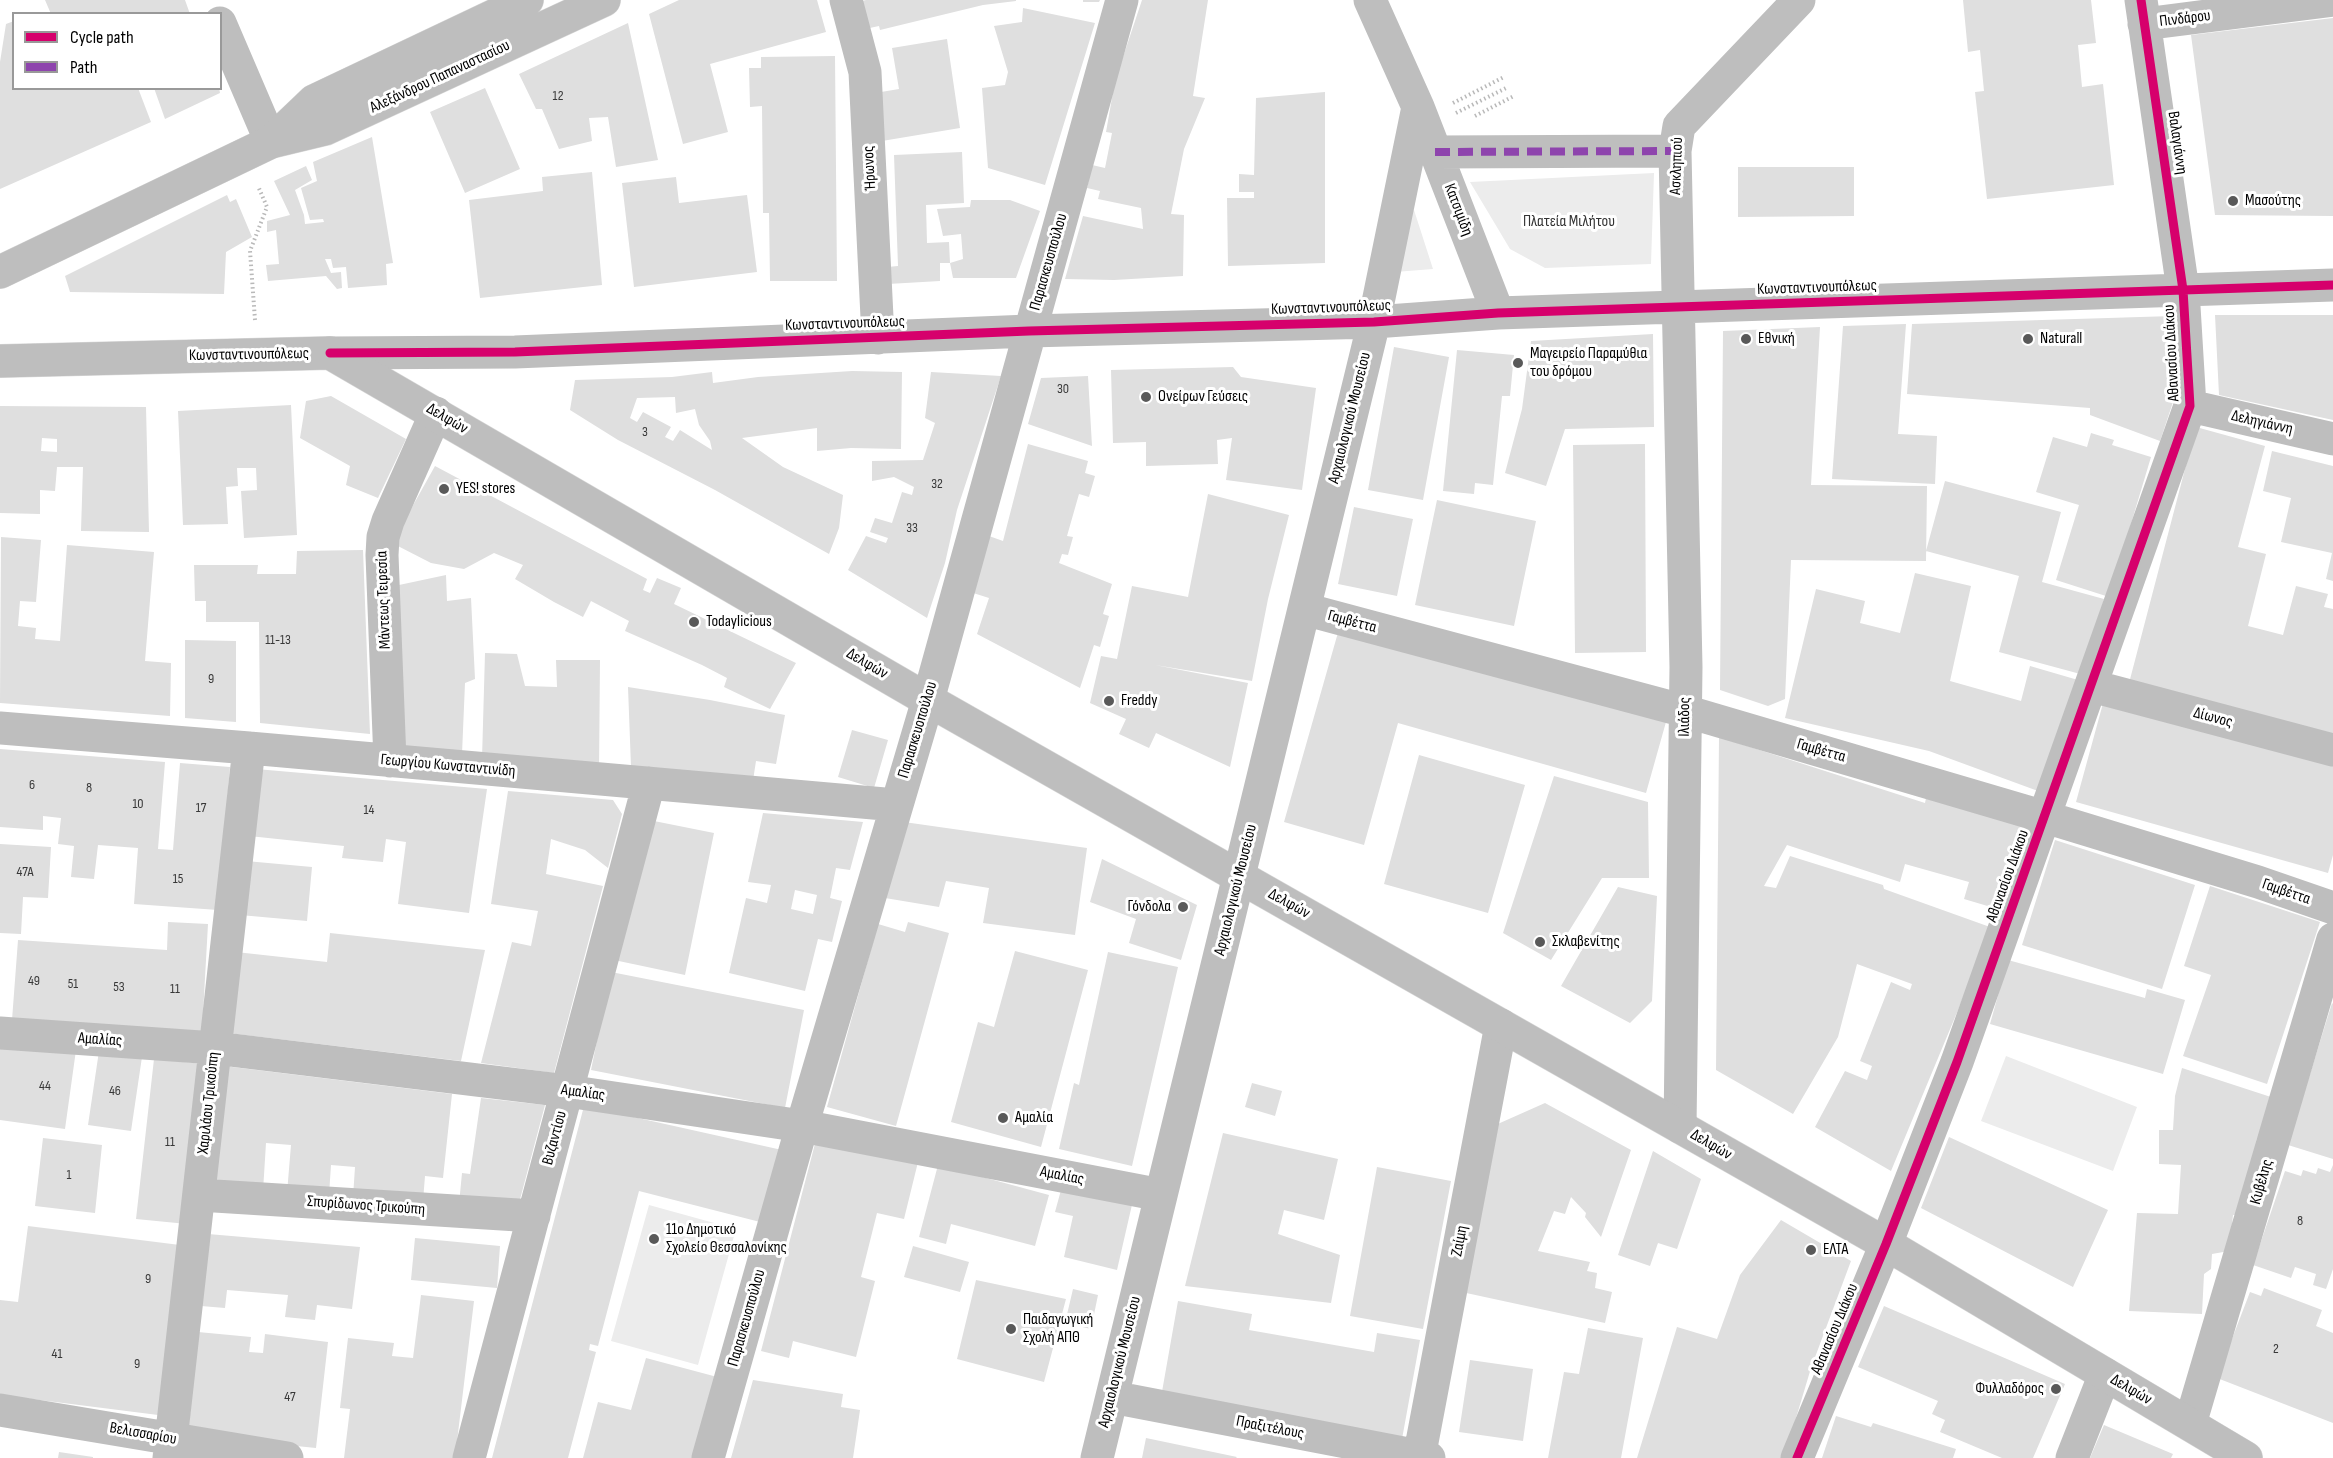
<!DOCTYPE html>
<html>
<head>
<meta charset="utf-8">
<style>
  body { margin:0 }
  #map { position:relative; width:2333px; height:1458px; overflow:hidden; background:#fff; font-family:"Sofia Sans Condensed",sans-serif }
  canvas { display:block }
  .legend { position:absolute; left:12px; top:12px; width:210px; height:78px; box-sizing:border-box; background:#fff; border:2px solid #999; margin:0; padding:8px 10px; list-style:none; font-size:18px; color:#000 }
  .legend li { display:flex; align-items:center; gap:12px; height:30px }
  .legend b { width:30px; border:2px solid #999 }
</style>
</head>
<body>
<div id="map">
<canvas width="2333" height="1458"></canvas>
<ul class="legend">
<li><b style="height:8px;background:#d6006c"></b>Cycle path</li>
<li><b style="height:8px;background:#8e44ad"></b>Path</li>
</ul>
</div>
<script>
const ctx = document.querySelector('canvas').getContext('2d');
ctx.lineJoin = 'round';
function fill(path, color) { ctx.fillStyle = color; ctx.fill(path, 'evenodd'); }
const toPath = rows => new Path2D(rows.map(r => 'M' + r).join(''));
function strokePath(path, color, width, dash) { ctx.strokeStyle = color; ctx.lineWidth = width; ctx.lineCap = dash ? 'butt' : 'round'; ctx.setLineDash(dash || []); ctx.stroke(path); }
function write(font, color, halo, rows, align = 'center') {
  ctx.font = font + ' "Sofia Sans Condensed",sans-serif'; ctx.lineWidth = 6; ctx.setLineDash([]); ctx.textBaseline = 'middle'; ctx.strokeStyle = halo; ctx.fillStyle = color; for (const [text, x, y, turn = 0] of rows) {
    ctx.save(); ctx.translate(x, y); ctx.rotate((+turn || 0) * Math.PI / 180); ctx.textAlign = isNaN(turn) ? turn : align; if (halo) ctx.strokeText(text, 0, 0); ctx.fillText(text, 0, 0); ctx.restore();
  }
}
fill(toPath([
  [1654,173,1651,264,1545,268,1510,249,1470,182],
  [1414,210,1433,269,1395,272,1411,211],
  [2006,1056,2137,1107,2113,1171,1981,1121],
  [649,1205,736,1229,698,1365,611,1341]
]), '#ececec');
fill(toPath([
  [45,0,185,0,190,14,51,14],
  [679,0,817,0,826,32,710,64,728,132,683,144,649,14],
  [866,0,1016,0,1016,1,983,5,880,30,879,26,865,29,858,2],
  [1083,0,1100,0,1099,2,1083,2],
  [1142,0,1208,0,1193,96,1205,98,1184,149,1171,214,1184,215,1183,276,1114,280,1065,279,1083,216,1143,229,1141,208,1098,199,1100,191,1087,188,1092,165,1105,168,1112,133,1106,132,1115,81],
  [1963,0,2091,0,2096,43,2078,45,2082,87,2103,84,2114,185,1987,199,1975,92,1984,91,1980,50,1968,52],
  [1023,8,1095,23,1045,185,988,168,982,88,1005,85,1008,72,994,26,1022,22],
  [2333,18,2333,216,2215,215,2191,35],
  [14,21,14,88,138,88,151,122,0,189,0,62,6,24],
  [628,23,658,160,616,167,608,117,589,118,592,141,559,149,542,109,536,109,519,74],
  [947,39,960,128,882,141,875,93,899,89,892,48],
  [835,56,837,281,770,281,769,213,763,213,762,106,750,107,749,68,761,68,761,57],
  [154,88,219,88,220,93,165,119],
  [485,88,520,169,465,193,430,112],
  [1325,92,1325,263,1228,266,1227,198,1254,198,1254,192,1239,192,1239,174,1254,175,1256,98],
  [372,137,393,263,386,264,387,285,348,288,346,267,333,268,331,259,325,259,331,273,341,272,342,288,337,289,326,276,268,281,266,265,279,264,276,230,267,232,267,221,290,215,274,181,306,166,312,180,295,190,304,215,305,224,324,222,323,219,310,220,301,188,317,181,313,162],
  [962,152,964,203,926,205,927,243,949,242,950,263,963,259,961,234,943,236,937,209,970,207,971,200,1010,200,1040,211,1016,278,953,278,950,263,940,263,940,281,888,284,887,267,898,266,894,155],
  [1738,167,1854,167,1854,216,1738,217],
  [592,172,602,285,480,298,469,200,543,191,542,177],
  [676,177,679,203,747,195,757,272,634,287,622,183],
  [227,195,230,202,236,199,252,237,226,252,224,294,70,292,65,276],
  [2215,315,2333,315,2333,420,2219,395],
  [2173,316,2177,390,2160,441,2090,415,2090,408,1907,394,1912,324],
  [1906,324,1898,434,1937,436,1935,484,1832,479,1843,326],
  [1820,327,1811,485,1927,486,1926,561,1791,560,1785,699,1768,706,1720,690,1723,331],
  [1653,334,1654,427,1565,429,1546,486,1505,473,1522,409,1531,341],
  [1394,347,1449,357,1423,500,1368,490],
  [1457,350,1514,355,1510,396,1502,396,1493,485,1475,483,1474,494,1443,491],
  [1233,367,1241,377,1316,388,1302,490,1226,480,1232,438,1217,440,1218,464,1146,466,1146,442,1113,443,1111,370],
  [852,371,902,372,901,449,851,448,817,451,817,428,742,438,783,467,843,495,839,528,829,554,715,490,618,440,570,410,575,380,672,377,712,372,713,383,758,377],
  [675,397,676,413,695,409,699,425,710,441,712,450,680,430,673,441,665,437,671,427,643,412,637,422,630,418,637,398],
  [931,372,1001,376,957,510,945,563,927,618,848,570,866,536,886,543,888,538,870,532,875,518,892,523,902,492,912,495,914,487,894,477,872,481,872,461,923,460,935,423,925,418],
  [1088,376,1092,446,1028,424,1041,378],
  [331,396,406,439,378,498,346,485,350,466,300,438,306,401],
  [291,405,297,535,244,538,241,491,257,490,256,468,237,468,238,486,226,487,228,524,183,525,178,411],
  [0,406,146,407,149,532,81,531,83,467,57,467,55,491,40,490,40,514,0,513],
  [42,438,57,439,57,452,41,451],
  [2196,427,2265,446,2238,547,2266,554,2248,626,2283,635,2296,586,2328,594,2324,607,2333,609,2333,741,2128,687],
  [2091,433,2114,440,2112,445,2151,457,2109,597,2056,580,2079,505,2036,492,2053,437,2087,447],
  [1028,444,1088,461,1085,473,1095,476,1089,497,1079,494,1067,536,1073,537,1068,555,1062,554,1059,563,1112,584,1103,614,1109,616,1100,647,1094,645,1080,688,977,634,989,598,970,592,989,536,1003,541],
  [1645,444,1646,652,1575,653,1573,445],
  [2272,451,2333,466,2333,581,2326,579,2332,553,2281,542,2291,498,2263,491],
  [435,466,647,579,643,590,650,593,657,578,681,588,674,604,796,663,770,709,724,687,727,678,702,665,625,631,629,621,591,601,583,617,554,602,515,579,523,565,494,553,464,569,431,563,392,543],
  [1945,481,2061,512,2042,582,2104,599,2084,675,1999,652,2019,576,1926,551],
  [1208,494,1289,515,1268,599,1252,681,1155,665,1248,683,1230,767,1156,733,1149,748,1119,734,1126,719,1090,703,1101,656,1117,659,1132,586,1188,597],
  [1437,500,1536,521,1514,626,1415,605],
  [1354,507,1413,519,1397,596,1338,584],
  [1,537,41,540,36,602,20,601,18,626,36,628,35,639,60,641,67,545,154,552,145,661,171,663,170,716,0,703],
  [363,550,370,734,260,723,259,622,206,622,206,601,195,601,194,565,258,565,257,574,296,574,297,551],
  [1915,573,1971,586,1950,681,2021,701,2030,666,2078,680,2038,791,1929,751,1785,718,1816,589,1865,601,1860,623,1900,633],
  [446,575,447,601,471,598,475,679,465,683,462,754,405,749,399,585],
  [1339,629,1666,722,1646,793,1398,723,1364,845,1284,822],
  [185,640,236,641,236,722,185,718],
  [485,653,517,654,525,686,557,687,556,660,600,660,599,771,482,759],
  [628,687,710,700,785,715,776,764,756,761,752,787,631,767],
  [2105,696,2333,760,2333,855,2328,873,2076,802],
  [852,730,888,740,874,788,838,777],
  [1719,737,1925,803,1927,793,2027,823,2001,910,1964,899,1969,882,1905,864,1900,882,1787,845,1764,886,1776,888,1790,856,1883,885,1884,889,1990,927,1958,1010,1891,1171,1815,1127,1845,1071,1867,1080,1872,1066,1860,1061,1891,982,1910,990,1912,984,1857,964,1838,1037,1793,1114,1716,1070],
  [0,749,165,762,158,849,173,850,180,763,230,767,218,910,134,904,138,848,98,845,94,879,71,877,74,846,58,844,61,818,43,816,43,830,0,827],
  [1419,755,1525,785,1488,913,1384,884],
  [256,769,487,789,469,913,398,904,406,842,386,839,383,862,342,858,344,846,249,836],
  [1554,776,1648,802,1649,878,1602,878,1551,960,1503,933],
  [508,791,613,800,622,814,608,868,585,850,551,839,546,874,603,886,554,1073,481,1063,512,942,531,946,538,911,491,904],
  [763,813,863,822,850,870,836,868,830,898,842,901,832,942,818,939,805,991,729,973,746,898,767,903,771,885,748,882],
  [795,890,817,895,813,914,791,909],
  [644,819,714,833,685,975,614,960],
  [904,822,1087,848,1075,935,983,923,989,888,946,881,939,907,885,898],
  [2055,840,2195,885,2162,989,2022,945],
  [0,844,51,847,48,898,23,897,21,934,0,933],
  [1102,859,1197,905,1181,960,1129,943,1136,919,1090,902],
  [246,861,312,867,307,921,240,915],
  [2210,886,2320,922,2267,1084,2183,1056,2211,975,2184,966],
  [1618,887,1657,896,1652,1001,1630,1023,1561,986],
  [168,922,208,924,202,1032,12,1020,18,940,167,950],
  [908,922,949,933,896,1126,827,1107,878,924,905,932],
  [330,933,485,950,461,1061,228,1033,236,952,327,962],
  [1015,951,1088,970,1041,1147,951,1122,978,1022,994,1027],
  [1108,952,1178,967,1132,1166,1059,1149,1074,1083,1079,1085],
  [2008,960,2145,998,2147,989,2185,1000,2163,1074,1990,1024],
  [611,972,804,1010,785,1108,591,1070],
  [2332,1003,2333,1004,2333,1159,2288,1145],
  [0,1039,76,1050,65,1129,0,1120],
  [99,1051,142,1057,131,1131,88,1125],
  [154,1059,204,1064,187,1224,136,1219],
  [224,1066,452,1094,443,1178,425,1176,423,1201,353,1197,355,1167,331,1165,329,1195,287,1193,291,1145,266,1143,263,1191,212,1188],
  [2182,1068,2274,1098,2265,1135,2257,1138,2253,1177,2243,1214,2233,1215,2229,1251,2212,1254,2211,1269,2204,1274,2202,1314,2129,1311,2137,1213,2178,1214,2181,1165,2159,1164,2159,1130,2173,1130,2175,1096],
  [1252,1083,1282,1091,1275,1116,1245,1107],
  [481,1098,545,1105,518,1207,459,1204,462,1173,470,1174],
  [1545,1103,1631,1150,1601,1237,1585,1217,1586,1213,1571,1197,1565,1214,1554,1211,1538,1251,1590,1262,1587,1271,1597,1273,1595,1288,1612,1292,1605,1323,1457,1291,1491,1127],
  [584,1106,782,1150,764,1223,639,1191,598,1346,590,1344,589,1350,596,1352,568,1458,492,1458],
  [1223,1133,1338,1159,1324,1220,1284,1210,1278,1234,1340,1255,1331,1303,1185,1286],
  [817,1136,918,1162,904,1219,877,1213,861,1277,875,1281,856,1357,793,1341,789,1358,761,1351],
  [1949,1137,2108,1210,2073,1287,1921,1208],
  [43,1138,102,1145,95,1213,35,1206],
  [1653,1151,1701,1179,1677,1249,1658,1243,1650,1266,1618,1255],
  [938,1165,1049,1195,1035,1246,951,1224,946,1244,919,1237],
  [2333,1165,2333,1269,2326,1289,2313,1285,2316,1274,2295,1267,2291,1278,2253,1265,2285,1171,2301,1176,2303,1170,2316,1174,2318,1168,2330,1172],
  [1377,1167,1451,1181,1423,1329,1350,1316],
  [1064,1179,1134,1196,1117,1270,1064,1257,1073,1216,1055,1212],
  [1781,1220,1851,1261,1811,1368,1784,1458,1637,1458,1677,1327,1717,1339,1740,1275],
  [28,1226,188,1246,166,1416,0,1395,0,1300,18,1302],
  [208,1234,360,1247,352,1309,317,1305,315,1320,285,1317,288,1295,227,1290,225,1308,201,1306],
  [415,1238,500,1246,497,1288,411,1280],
  [913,1246,969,1262,960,1292,904,1277],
  [976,1280,1066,1299,1044,1382,957,1359],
  [2264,1288,2322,1310,2316,1326,2333,1333,2333,1423,2217,1378,2250,1292,2261,1296],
  [1073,1289,1098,1295,1091,1329,1065,1323],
  [421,1295,474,1301,455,1458,344,1458,350,1409,340,1408,348,1338,394,1343,392,1356,413,1358],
  [1178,1301,1252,1314,1249,1330,1374,1352,1377,1333,1420,1340,1400,1450,1160,1403],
  [1884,1306,2065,1384,2033,1458,2002,1458,1940,1432,1945,1420,1932,1414,1938,1401,1858,1367],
  [1588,1328,1643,1338,1621,1458,1548,1458,1564,1372,1579,1374],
  [198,1332,251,1337,249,1352,263,1353,265,1334,328,1342,316,1448,188,1435],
  [646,1358,721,1378,698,1458,583,1458,598,1402,631,1410],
  [1470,1360,1533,1369,1523,1441,1459,1432],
  [753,1380,843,1394,841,1407,860,1410,853,1458,731,1458],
  [1836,1416,1871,1427,1873,1423,1956,1449,1953,1458,1822,1458],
  [2104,1425,2173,1454,2171,1458,2090,1458],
  [1146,1438,1237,1457,1236,1458,1142,1458],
  [59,1452,93,1457,93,1458,58,1458]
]), '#dfdfdf');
const major = toPath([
  [271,142,314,101,527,0],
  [0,272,271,142,325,129,604,0],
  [0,361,330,353,928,700,1886,1244,2246,1458]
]);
strokePath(major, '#dbdbdb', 34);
strokePath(toPath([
  [1453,103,1504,77],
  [1456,113,1508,87],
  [1475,116,1514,96],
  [255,320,250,251,267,207,258,186]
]), '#b9b9b9', 4, [1.5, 3]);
strokePath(toPath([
  [846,0,865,72,878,338],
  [1370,0,1418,107,1498,313],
  [220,23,271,142],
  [2144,24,2333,0],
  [1435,152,1675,151],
  [330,353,515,352,1029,331,1374,322,1498,313,2333,285],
  [2190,406,2333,439],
  [1304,609,1685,711,2045,817,2258,882,2333,908],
  [2092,686,2333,750],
  [0,728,249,748,896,805],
  [390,761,382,555,383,537,388,521,436,413],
  [0,1033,215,1048,567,1091,802,1126,1161,1195],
  [1680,1127,1686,667,1675,151,1679,126,1799,0],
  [199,1195,534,1216],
  [1112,1397,1429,1458],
  [0,1410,287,1458],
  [2190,1424,2333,939],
  [169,1458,249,748],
  [469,1458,649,783],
  [708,1458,802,1126,928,700,1122,0],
  [1097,1458,1374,322,1418,107],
  [1419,1458,1501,1025],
  [1797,1458,1886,1244,1957,1062,2190,406,2183,290,2141,0],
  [2072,1458,2105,1374]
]), '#bebebe', 33);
strokePath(major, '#bebebe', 33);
strokePath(toPath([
  [1435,152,1675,151]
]), '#8e44ad', 8, [15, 8]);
strokePath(toPath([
  [330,353,515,352,1029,331,1374,322,1498,313,2333,285],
  [1797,1458,1886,1244,1957,1062,2190,406,2183,290,2141,0]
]), '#d6006c', 9);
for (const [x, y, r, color] of [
  [2233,201,6,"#595959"],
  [1746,339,6,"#595959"],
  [2028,339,6,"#595959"],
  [1518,363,6,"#595959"],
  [1146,397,6,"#595959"],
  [444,489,6,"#595959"],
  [694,622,6,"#595959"],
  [1109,701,6,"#595959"],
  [1183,907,6,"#595959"],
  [1540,942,6,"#595959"],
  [1003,1118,6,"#595959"],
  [654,1239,6,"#595959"],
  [1811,1250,6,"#595959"],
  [1011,1329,6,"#595959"],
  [2056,1389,6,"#595959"]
]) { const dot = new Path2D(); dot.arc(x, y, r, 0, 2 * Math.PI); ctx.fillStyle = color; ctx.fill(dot); strokePath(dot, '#fff', 2); }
write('14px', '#383838', null, [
  ["12",558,96],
  ["30",1063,389],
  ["3",645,432],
  ["32",937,484],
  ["33",912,528],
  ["11-13",278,640],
  ["9",211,679],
  ["6",32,785],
  ["8",89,788],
  ["10",138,804],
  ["17",201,808],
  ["14",369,810],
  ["47Α",25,872],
  ["15",178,879],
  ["49",34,981],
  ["51",73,984],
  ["53",119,987],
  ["11",175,989],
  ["44",45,1086],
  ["46",115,1091],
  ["11",170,1142],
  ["1",69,1175],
  ["8",2300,1221],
  ["9",148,1279],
  ["2",2276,1349],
  ["41",57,1354],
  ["9",137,1364],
  ["47",290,1397]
]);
write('16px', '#000', '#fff', [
  ["Πινδάρου",2185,19,-7],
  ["Αλεξάνδρου Παπαναστασίου",440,77,-25],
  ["Βαλαγιάννη",2177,143,82],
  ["Ασκληπιού",1677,166,-88],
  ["Ήρωνος",870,168,-93],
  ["Κατσιμίδη",1458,210,69],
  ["Παρασκευοπούλου",1049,262,-74],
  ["Κωνσταντινουπόλεως",1817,288,-2],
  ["Κωνσταντινουπόλεως",1331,308,-2],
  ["Κωνσταντινουπόλεως",845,324,-2],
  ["Αθανασίου Διάκου",2172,353,-93],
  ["Κωνσταντινουπόλεως",249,355,-1],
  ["Αρχαιολογικού Μουσείου",1350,418,-76],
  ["Δελφών",447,419,30],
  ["Δεληγιάννη",2262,423,13],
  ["Μάντεως Τειρεσία",384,600,-92],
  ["Γαμβέττα",1352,622,15],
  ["Δελφών",867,664,30],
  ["Ιλιάδος",1685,717,-89],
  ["Δίωνος",2213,718,15],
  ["Παρασκευοπούλου",918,730,-73],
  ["Γαμβέττα",1821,751,16],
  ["Γεωργίου Κωνσταντινίδη",448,766,5],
  ["Αθανασίου Διάκου",2008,876,-70],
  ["Αρχαιολογικού Μουσείου",1236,890,-76],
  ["Γαμβέττα",2286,892,19],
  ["Δελφών",1289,904,29],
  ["Αμαλίας",100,1040,4],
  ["Αμαλίας",583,1093,8],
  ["Χαριλάου Τρικούπη",209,1103,-84],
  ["Βυζαντίου",555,1138,-75],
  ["Δελφών",1711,1145,30],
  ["Αμαλίας",1062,1176,11],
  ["Κυβέλης",2262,1182,-74],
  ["Σπυρίδωνος Τρικούπη",366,1206,4],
  ["Ζαίμη",1460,1241,-79],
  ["Παρασκευοπούλου",747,1318,-74],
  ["Αθανασίου Διάκου",1835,1329,-67],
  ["Αρχαιολογικού Μουσείου",1120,1362,-76],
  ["Δελφών",2131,1390,30],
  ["Πραξιτέλους",1270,1428,11],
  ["Βελισσαρίου",143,1434,10]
]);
write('16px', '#000', '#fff', [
  ["Μασούτης",2245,201],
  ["Εθνική",1758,339],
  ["Naturall",2040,339],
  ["Μαγειρείο Παραμύθια",1530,354],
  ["του δρόμου",1530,372],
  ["Ονείρων Γεύσεις",1158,397],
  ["YES! stores",456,489],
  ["Todaylicious",706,622],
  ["Freddy",1121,701],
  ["Γόνδολα",1171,907,"right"],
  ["Σκλαβενίτης",1552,942],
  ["Αμαλία",1015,1118],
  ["11ο Δημοτικό",666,1230],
  ["Σχολείο Θεσσαλονίκης",666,1248],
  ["ΕΛΤΑ",1823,1250],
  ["Παιδαγωγική",1023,1320],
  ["Σχολή ΑΠΘ",1023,1338],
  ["Φυλλαδόρος",2044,1389,"right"]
], 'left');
write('16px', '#333', '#fff', [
  ["Πλατεία Μιλήτου",1569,222]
]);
</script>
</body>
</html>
